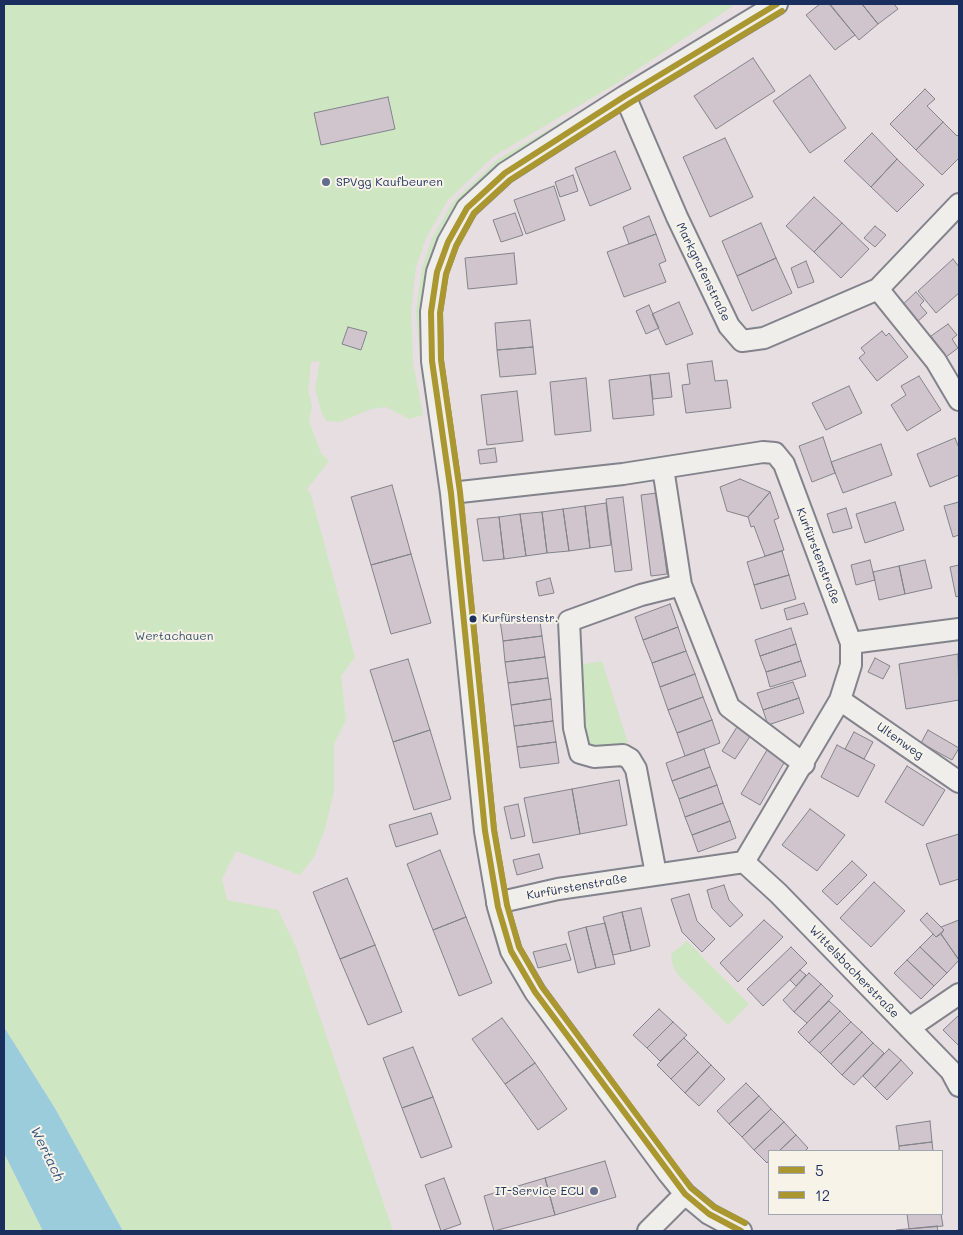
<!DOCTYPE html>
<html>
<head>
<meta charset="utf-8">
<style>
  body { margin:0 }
  #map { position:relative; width:963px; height:1235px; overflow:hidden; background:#e6dee0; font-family:Mali,sans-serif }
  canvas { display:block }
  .frame { position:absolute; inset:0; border:5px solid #1b2f5e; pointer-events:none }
  .legend { position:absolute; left:768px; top:1150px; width:175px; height:65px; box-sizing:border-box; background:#f7f3e8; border:1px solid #9fa5b1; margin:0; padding:6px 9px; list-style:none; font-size:15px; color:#1b2f5e }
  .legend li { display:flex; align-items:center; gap:10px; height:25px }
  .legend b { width:25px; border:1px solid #9fa5b1 }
</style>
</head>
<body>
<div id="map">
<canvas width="963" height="1235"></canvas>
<div class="frame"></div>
<ul class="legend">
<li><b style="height:6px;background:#aa972f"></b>5</li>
<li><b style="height:6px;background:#aa972f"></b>12</li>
</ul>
</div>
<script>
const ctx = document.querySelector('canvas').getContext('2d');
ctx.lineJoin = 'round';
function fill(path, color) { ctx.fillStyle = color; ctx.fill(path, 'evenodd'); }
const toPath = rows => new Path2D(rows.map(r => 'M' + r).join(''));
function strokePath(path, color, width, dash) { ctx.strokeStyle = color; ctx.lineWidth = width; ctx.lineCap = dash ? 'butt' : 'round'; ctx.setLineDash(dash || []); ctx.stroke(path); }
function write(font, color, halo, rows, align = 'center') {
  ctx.font = font + ' Mali,sans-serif'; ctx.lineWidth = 4; ctx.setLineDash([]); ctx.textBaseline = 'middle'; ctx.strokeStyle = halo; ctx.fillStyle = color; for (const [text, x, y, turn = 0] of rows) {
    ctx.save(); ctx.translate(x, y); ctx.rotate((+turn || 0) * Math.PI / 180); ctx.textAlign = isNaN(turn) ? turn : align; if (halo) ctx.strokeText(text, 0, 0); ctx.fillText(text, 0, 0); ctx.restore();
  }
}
fill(toPath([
  [4,4,733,4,733,6,617,83,494,156,448,200,426,238,416,267,411,311,413,363,423,415,409,419,386,407,371,409,340,422,326,421,321,411,315,388,320,361,311,362,308,389,312,406,309,421,321,453,329,461,307,489,311,495,355,657,341,676,346,720,334,744,334,791,325,829,314,857,300,875,236,851,222,879,227,900,278,910,296,947,393,1231,123,1231,56,1110,4,1027],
  [617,89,620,93,457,205,438,239,427,269,421,313,426,382,422,383,416,311,422,268,432,238,453,202,497,160],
  [602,661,628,743,594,748,588,742,583,724,580,665],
  [687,941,749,1004,728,1025,678,975,673,966,671,954],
  [4,1153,8,1160,43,1231,4,1231]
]), '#cfe6c3');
fill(toPath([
  [4,1027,56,1110,123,1231,43,1231,4,1153]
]), '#9bccdc');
const building = toPath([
  [820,4,829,4,855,35,835,50,806,15,820,4],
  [830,4,862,4,878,24,859,40,830,4],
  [862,4,894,4,898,9,878,24,862,4],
  [753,58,775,91,716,129,694,96,753,58],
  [810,75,846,128,810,153,773,101,810,75],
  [925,89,935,99,927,106,943,122,916,150,890,124,925,89],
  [388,97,395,129,321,145,314,113,388,97],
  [943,122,957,136,959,134,959,158,942,175,916,150,943,122],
  [872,133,897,159,871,187,844,161,872,133],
  [725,138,753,197,710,217,683,157,725,138],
  [615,151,631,189,590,206,575,168,615,151],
  [897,159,924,185,897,212,871,187,897,159],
  [573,175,578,191,560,197,555,182,573,175],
  [554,186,565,220,526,234,514,200,554,186],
  [814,197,842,223,814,252,786,226,814,197],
  [515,213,523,235,501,242,493,220,515,213],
  [649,216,656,234,629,244,623,227,649,216],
  [761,223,776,258,737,276,722,241,761,223],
  [842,223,869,249,841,278,814,252,842,223],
  [875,226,886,235,875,247,864,238,875,226],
  [656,234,666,261,659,264,666,282,624,297,607,252,656,234],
  [514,253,517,284,468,289,465,258,514,253],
  [776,258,792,293,752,311,737,276,776,258],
  [953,259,959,267,959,293,936,313,918,291,953,259],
  [806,261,814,282,798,288,791,268,806,261],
  [916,292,924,301,920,305,927,313,916,323,901,306,916,292],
  [679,302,693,334,666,345,652,314,679,302],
  [649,305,659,328,646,334,636,311,649,305],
  [530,320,533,347,497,350,495,323,530,320],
  [948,324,957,335,952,339,958,348,946,357,931,336,948,324],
  [348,327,367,332,361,350,342,344,348,327],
  [882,331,886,336,889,333,908,357,877,381,859,358,865,353,861,348,882,331],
  [533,347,536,374,500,377,497,350,533,347],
  [712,361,715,381,727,380,731,408,686,413,682,385,690,384,687,364,712,361],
  [669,373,672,397,653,399,650,375,669,373],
  [650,375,654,415,613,419,609,380,650,375],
  [919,376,941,410,907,431,891,405,906,395,901,386,919,376],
  [586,378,591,431,555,435,550,382,586,378],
  [849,386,862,413,826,430,812,403,849,386],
  [517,391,523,441,487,445,481,395,517,391],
  [823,437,835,473,812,482,799,446,823,437],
  [955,438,959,448,959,475,930,487,917,454,955,438],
  [881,444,892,475,843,493,831,462,881,444],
  [495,448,497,462,480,464,478,450,495,448],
  [740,479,770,492,748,517,727,511,720,487,740,479],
  [392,485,411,554,371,565,351,497,392,485],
  [770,492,779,518,774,520,784,550,765,556,754,526,751,527,748,517,770,492],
  [657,493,667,574,651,576,641,495,657,493],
  [623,497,632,570,615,572,606,499,623,497],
  [895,502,904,530,865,543,856,514,895,502],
  [959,502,959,535,953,537,944,506,959,502],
  [606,503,611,545,590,548,585,506,606,503],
  [585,506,590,548,569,551,563,509,585,506],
  [846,508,852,528,833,533,827,514,846,508],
  [563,509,569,551,547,553,542,512,563,509],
  [542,512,547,553,526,556,520,514,542,512],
  [520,514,526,556,504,559,499,517,520,514],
  [499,517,504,559,483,561,477,519,499,517],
  [782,551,789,575,754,585,747,562,782,551],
  [411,554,431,623,391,634,371,565,411,554],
  [870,560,875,580,856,585,851,565,870,560],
  [925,560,932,588,905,594,899,566,925,560],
  [959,565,959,596,956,597,950,567,959,565],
  [899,566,905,594,879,600,873,572,899,566],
  [789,575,796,599,761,609,754,585,789,575],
  [550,578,554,593,539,596,536,582,550,578],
  [804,603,808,614,787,620,784,609,804,603],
  [670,604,678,627,643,640,635,617,670,604],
  [539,615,542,636,503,641,500,620,539,615],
  [678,627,686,651,652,663,643,640,678,627],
  [791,628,796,644,760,656,755,640,791,628],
  [542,636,545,657,505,662,503,641,542,636],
  [796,644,801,661,766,672,760,656,796,644],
  [686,651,695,674,660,687,652,663,686,651],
  [958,654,959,700,906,709,899,664,958,654],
  [545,657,548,678,508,683,505,662,545,657],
  [875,658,890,666,883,679,868,672,875,658],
  [408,659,430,730,393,742,370,670,408,659],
  [801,661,806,676,770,687,766,672,801,661],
  [695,674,703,697,668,710,660,687,695,674],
  [548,678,551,699,511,705,508,683,548,678],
  [793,682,799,698,763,710,757,693,793,682],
  [703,697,712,720,677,733,668,710,703,697],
  [799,698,804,713,768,725,763,710,799,698],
  [551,699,553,721,514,726,511,705,551,699],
  [712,720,720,743,685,756,677,733,712,720],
  [553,721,556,742,517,747,514,726,553,721],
  [737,727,751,735,735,759,722,751,737,727],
  [430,730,451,799,414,810,393,742,430,730],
  [928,730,959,748,952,760,921,743,928,730],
  [854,732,873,742,864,759,845,749,854,732],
  [556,742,559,763,520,768,517,747,556,742],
  [837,745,875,765,858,797,821,777,837,745],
  [704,749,710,767,672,781,666,763,704,749],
  [767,750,785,761,760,805,741,794,767,750],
  [907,766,945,790,923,826,885,802,907,766],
  [710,767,717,785,679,799,672,781,710,767],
  [619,780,627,825,580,834,572,789,619,780],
  [717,785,723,803,685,817,679,799,717,785],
  [572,789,580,834,533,843,524,798,572,789],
  [723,803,730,821,692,835,685,817,723,803],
  [518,804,525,836,511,839,504,807,518,804],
  [810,809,845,835,817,871,782,845,810,809],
  [431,813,438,834,396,847,389,825,431,813],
  [730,821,736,838,698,852,692,835,730,821],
  [959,834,959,879,940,885,926,844,959,834],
  [440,850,466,917,433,930,407,864,440,850],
  [539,854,543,868,517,875,513,860,539,854],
  [852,861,867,875,837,905,822,891,852,861],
  [347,878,375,945,340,959,313,892,347,878],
  [874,882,905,911,871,947,840,918,874,882],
  [724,885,729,900,743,915,730,927,712,908,707,890,724,885],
  [689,894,697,921,715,939,702,952,682,932,671,899,689,894],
  [641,908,650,946,631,951,622,912,641,908],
  [622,912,631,951,613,955,603,917,622,912],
  [927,913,944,930,936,937,920,920,927,913],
  [466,917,492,983,459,996,433,930,466,917],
  [764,920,783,937,738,982,720,963,764,920],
  [959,920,959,960,941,934,944,930,941,927,959,920],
  [605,923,615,964,596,968,586,927,605,923],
  [586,927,596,968,578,973,568,932,586,927],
  [933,934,936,937,941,934,959,960,947,973,920,947,933,934],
  [566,944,571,960,538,968,533,952,566,944],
  [375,945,402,1012,368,1025,340,959,375,945],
  [791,947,807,963,763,1006,747,989,791,947],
  [920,947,947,973,934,986,907,960,920,947],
  [907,960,934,986,921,999,894,973,907,960],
  [800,970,806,975,796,986,790,980,800,970],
  [809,973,821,984,794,1012,783,1000,809,973],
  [821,984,833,996,807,1023,794,1012,821,984],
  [829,1001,840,1011,809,1043,798,1032,829,1001],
  [659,1009,673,1022,647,1048,633,1035,659,1009],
  [840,1011,851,1022,820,1053,809,1043,840,1011],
  [959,1015,959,1046,943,1030,959,1015],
  [502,1018,535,1063,505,1084,472,1039,502,1018],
  [673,1022,687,1035,660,1061,647,1048,673,1022],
  [851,1022,862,1032,831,1064,820,1053,851,1022],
  [862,1032,873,1043,842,1075,831,1064,862,1032],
  [684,1038,698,1052,671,1079,657,1065,684,1038],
  [873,1043,884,1053,854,1085,842,1075,873,1043],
  [413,1047,433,1097,402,1108,383,1058,413,1047],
  [889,1049,901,1060,875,1088,863,1076,889,1049],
  [698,1052,711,1065,685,1093,671,1079,698,1052],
  [901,1060,913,1073,887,1100,875,1088,901,1060],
  [535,1063,567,1109,538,1130,505,1084,535,1063],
  [711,1065,725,1079,699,1106,685,1093,711,1065],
  [746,1083,759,1096,729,1124,717,1111,746,1083],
  [759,1096,771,1109,742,1137,729,1124,759,1096],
  [433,1097,452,1147,421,1158,402,1108,433,1097],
  [771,1109,784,1122,754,1150,742,1137,771,1109],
  [930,1121,932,1142,899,1146,896,1126,930,1121],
  [784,1122,796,1135,779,1151,769,1151,769,1160,767,1163,754,1150,784,1122],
  [796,1135,808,1148,805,1151,779,1151,796,1135],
  [932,1142,933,1151,899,1151,899,1146,932,1142],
  [605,1161,616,1197,555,1215,545,1178,605,1161],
  [444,1178,461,1224,441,1231,425,1185,444,1178],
  [545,1178,555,1215,494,1231,484,1196,545,1178],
  [907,1214,941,1214,943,1226,909,1229,907,1214],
  [937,1226,938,1231,896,1231,896,1230,937,1226]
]);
fill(building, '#d1c5cd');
strokePath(building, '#82838c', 1);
const street = toPath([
  [625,96,677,217,729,326,742,341,764,338,878,289,959,204],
  [878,289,936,361,959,400],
  [663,468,681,585,729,707,804,764],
  [451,493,623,474,763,452,775,453,784,464,851,643,851,665,840,700,744,862],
  [851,643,959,629],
  [840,700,959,782],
  [744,862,778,893,951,1071,959,1086],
  [656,874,636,769,630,759,623,755,594,757,580,753,574,728,569,621,641,595,681,585],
  [497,903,558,889,744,862],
  [909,1028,959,994],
  [648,1231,685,1194],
  [741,1231,709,1214,685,1194,668,1173,535,992,511,951,498,907,485,831,451,493,432,361,431,312,437,272,448,242,467,208,505,173,625,96,777,4]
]);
strokePath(street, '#82838c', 24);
strokePath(street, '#f0eeeb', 20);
strokePath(toPath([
  [741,1231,709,1214,685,1194,535,992,511,951,498,907,485,831,451,493,432,361,431,312,437,272,448,242,467,208,505,173,625,96,777,4]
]), '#aa972f', 6);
strokePath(toPath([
  [745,1223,714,1207,691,1188,542,987,519,947,507,905,494,830,460,492,441,360,440,313,446,274,456,246,474,213,510,180,630,103,782,11]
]), '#aa972f', 6);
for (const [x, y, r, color] of [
  [326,182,5,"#626c8c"],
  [473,619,4.5,"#1b2f5e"],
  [594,1191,5,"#626c8c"]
]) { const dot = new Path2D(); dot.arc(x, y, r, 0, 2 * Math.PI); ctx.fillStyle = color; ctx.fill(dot); strokePath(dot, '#f7f3e8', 2); }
write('11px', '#1b2f5e', '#f7f3e8', [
  ["Kurfürstenstr.",482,619]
], 'left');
write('12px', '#1b2f5e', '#f7f3e8', [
  ["SPVgg Kaufbeuren",336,182],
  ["IT-Service ECU",584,1191,"right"]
], 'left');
write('12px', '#1b2f5e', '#f7f3e8', [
  ["Markgrafenstraße",703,272,64],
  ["Kurfürstenstraße",818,556,69],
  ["Ultenweg",900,741,35],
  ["Kurfürstenstraße",577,887,-10],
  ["Wittelsbacherstraße",854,972,46]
]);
write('12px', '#3b556d', '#f7f3e8', [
  ["Wertachauen",174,636]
]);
write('italic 14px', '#33547d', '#f7f3e8', [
  ["Wertach",47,1154,64]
]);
</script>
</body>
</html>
